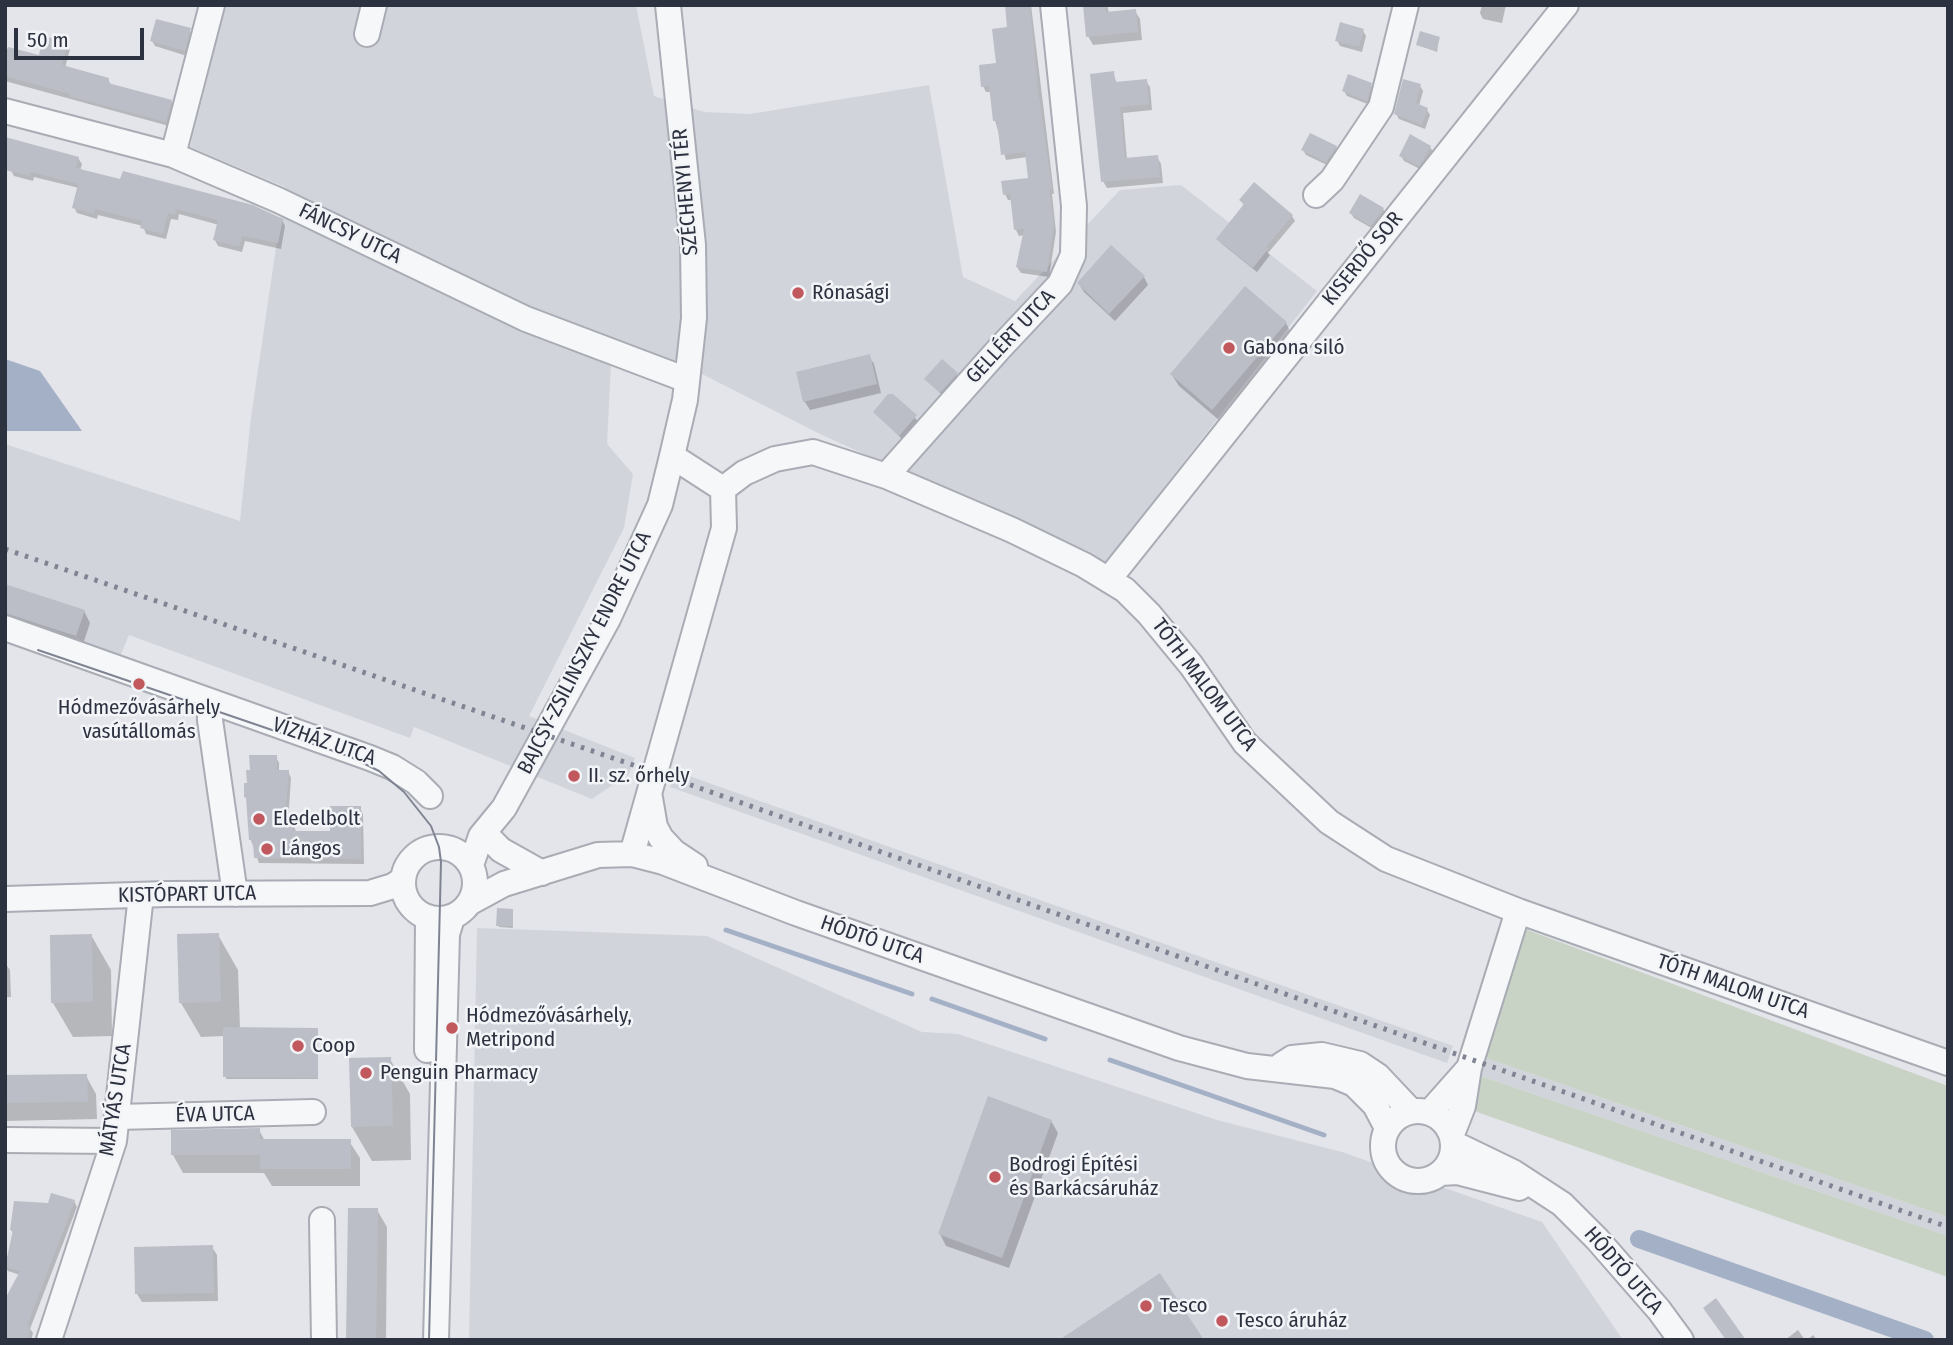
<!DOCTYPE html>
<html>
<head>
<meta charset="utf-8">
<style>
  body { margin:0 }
  #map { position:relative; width:1953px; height:1345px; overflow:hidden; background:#e4e5ea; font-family:"Fira Sans Condensed",sans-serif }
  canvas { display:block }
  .frame { position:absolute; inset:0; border:7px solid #2d3240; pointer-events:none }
  .scale { position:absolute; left:14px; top:28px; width:130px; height:32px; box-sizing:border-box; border:4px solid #2d3240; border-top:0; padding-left:9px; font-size:21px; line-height:24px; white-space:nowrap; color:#2d3240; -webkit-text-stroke:5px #f3f4f7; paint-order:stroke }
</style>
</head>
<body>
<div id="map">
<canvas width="1953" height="1345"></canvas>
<div class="frame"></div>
<div class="scale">50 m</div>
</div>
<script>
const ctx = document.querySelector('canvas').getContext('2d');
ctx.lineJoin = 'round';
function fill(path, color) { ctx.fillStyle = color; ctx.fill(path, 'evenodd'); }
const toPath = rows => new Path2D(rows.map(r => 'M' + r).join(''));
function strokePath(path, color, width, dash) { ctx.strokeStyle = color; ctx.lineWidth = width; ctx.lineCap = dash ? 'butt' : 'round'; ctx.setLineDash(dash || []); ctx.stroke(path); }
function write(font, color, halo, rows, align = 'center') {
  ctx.font = font + ' "Fira Sans Condensed",sans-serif'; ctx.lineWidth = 5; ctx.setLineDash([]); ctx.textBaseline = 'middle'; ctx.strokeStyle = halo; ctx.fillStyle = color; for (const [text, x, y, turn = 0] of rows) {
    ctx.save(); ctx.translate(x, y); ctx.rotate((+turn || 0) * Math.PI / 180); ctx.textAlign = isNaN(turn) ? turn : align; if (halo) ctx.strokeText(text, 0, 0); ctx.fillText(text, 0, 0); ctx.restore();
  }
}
fill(toPath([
  [226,5,636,5,654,96,704,112,750,114,929,85,963,277,1015,301,1120,190,1181,185,1317,291,1105,563,822,435,704,375,592,336,611,365,607,444,633,474,624,528,529,716,635,758,629,774,592,799,414,727,410,738,129,635,119,659,5,619,5,444,240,521,251,417,285,187,190,147],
  [675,771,1453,1046,1447,1063,670,787],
  [477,928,707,936,922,1032,958,1034,1217,1120,1342,1152,1542,1222,1623,1340,469,1340],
  [1483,1057,1948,1217,1948,1236,1478,1075]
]), '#d2d4dc');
fill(toPath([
  [1522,928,1948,1086,1948,1217,1483,1057],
  [1478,1075,1948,1236,1948,1277,1474,1111]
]), '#c8d3c6');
fill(toPath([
  [5,359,40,371,82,431,5,431]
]), '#a3b0c6');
fill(toPath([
  [1007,5,1031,5,1054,194,1052,194,1056,232,1049,277,1021,273,1017,267,1025,235,1019,236,1016,230,1012,200,1008,200,1005,194,1030,179,1027,157,1006,160,995,120,992,92,986,92,983,86,998,65,1009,29],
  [1085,5,1107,5,1109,13,1135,11,1140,19,1142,40,1093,45,1088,36],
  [1482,5,1506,5,1502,23,1483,19,1480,13],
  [189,30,192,35,187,56,155,46,152,41],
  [1363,31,1366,36,1362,52,1340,46,1337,40],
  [1439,38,1437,52,1418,45],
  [67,44,70,49,65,68,108,79,111,85,171,101,174,106,169,126,5,81,5,48,40,57],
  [1113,73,1117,84,1146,81,1150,87,1152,110,1123,113,1127,160,1157,157,1161,164,1163,183,1107,188,1103,181],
  [1370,84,1374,90,1370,105,1347,96,1344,91],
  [1420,86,1423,91,1419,106,1427,110,1430,115,1425,129,1399,119,1396,114],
  [1336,147,1339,153,1329,166,1306,155,1303,150],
  [1430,147,1433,152,1422,170,1404,161,1401,156],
  [78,158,82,164,80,171,282,220,285,226,281,249,245,241,242,252,218,246,215,240,219,225,179,214,178,220,171,219,166,239,146,234,143,226,98,215,97,219,77,213,74,207,79,188,34,177,33,181,14,176,10,169],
  [1241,200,1292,216,1295,221,1268,253,1270,255,1257,272,1222,244,1219,239,1244,206],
  [1383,209,1386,214,1375,230,1354,218,1351,213],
  [1144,277,1148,285,1115,321,1084,292,1079,284],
  [1286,323,1292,335,1220,421,1179,386,1172,375],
  [869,356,874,364,881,393,810,410,805,402,798,373],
  [956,374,959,379,944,397,926,379],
  [892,396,919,422,903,440,875,412],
  [5,585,84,611,90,623,82,647,5,621],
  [276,757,279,763,279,772,288,771,291,778,288,822,293,822,296,832,332,832,360,808,363,814,364,864,259,863,251,840],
  [512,910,513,928,499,927,498,925],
  [91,935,111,970,112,1036,73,1037,53,1003],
  [218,935,238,970,240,1029,318,1032,318,1079,226,1079,224,1036,201,1037,181,1003],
  [5,963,10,970,11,997,5,997],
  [390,1059,410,1094,411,1160,372,1161,352,1127],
  [86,1076,96,1094,97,1119,5,1121,5,1077],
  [1051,1121,1058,1133,1009,1268,946,1246,940,1234],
  [259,1130,265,1141,349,1141,360,1158,360,1186,272,1186,264,1173,183,1173,173,1155],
  [74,1201,77,1207,30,1329,33,1333,31,1340,5,1340,20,1275,8,1271,5,1266,14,1234,11,1230],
  [377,1210,387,1227,386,1340,347,1340],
  [212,1247,217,1255,218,1301,142,1302,137,1294],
  [1798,1330,1805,1340,1785,1340],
  [1813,1335,1817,1340,1807,1340]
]), '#0003');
strokePath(toPath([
  [726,930,912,994],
  [932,999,1045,1039],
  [1110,1060,1324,1135]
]), '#a3b0c6', 5);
strokePath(toPath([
  [1639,1239,1925,1340]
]), '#a3b0c6', 18);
fill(toPath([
  [1005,5,1030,5,1038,89,1052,189,1049,189,1054,225,1047,272,1016,267,1024,229,1014,230,1010,194,1003,195,1001,181,1028,178,1025,152,1001,155,997,121,993,121,989,86,981,87,979,65,996,63,992,29,1007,27],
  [1083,5,1105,5,1106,12,1136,9,1138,32,1086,37],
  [156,19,191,28,185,51,150,41],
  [1340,22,1364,29,1359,47,1335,41],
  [1420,31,1440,37,1436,51,1416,45],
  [43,36,68,42,62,65,109,78,108,83,172,100,166,122,69,96,70,94,5,76,8,47,39,55],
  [1114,71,1115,82,1147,79,1149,104,1120,107,1125,158,1158,155,1160,177,1101,182,1090,74],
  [1348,74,1372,83,1367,101,1342,91],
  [1403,79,1421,84,1416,103,1428,108,1422,125,1394,114],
  [1310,133,1337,146,1326,162,1301,150],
  [1410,134,1431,146,1419,166,1399,156],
  [5,137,79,157,76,168,120,179,123,171,253,205,283,219,278,243,242,236,239,247,213,240,218,220,176,209,175,215,168,213,163,234,140,228,142,221,95,209,94,214,72,208,78,184,31,172,30,176,5,170],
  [1254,182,1293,215,1266,247,1268,249,1253,268,1216,239,1244,204,1239,200],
  [1360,194,1384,208,1371,226,1349,213],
  [1111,245,1145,276,1109,314,1077,283],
  [1245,286,1287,322,1212,410,1170,374],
  [870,354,877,384,803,402,796,372],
  [942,359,958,373,940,393,924,379],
  [888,394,893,394,917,415,899,436,873,412],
  [5,584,85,610,76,636,5,613],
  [249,755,277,755,277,770,289,770,285,820,294,821,293,831,330,831,330,806,361,806,361,859,254,858,253,840,249,840,246,798,244,797,244,783,247,783,246,770,250,770],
  [497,908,513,909,513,926,496,926],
  [219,933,221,1002,179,1003,177,934],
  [92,934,93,1002,51,1003,50,935],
  [223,1027,318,1028,318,1078,223,1077],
  [391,1057,393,1126,351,1127,349,1058],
  [87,1074,88,1102,5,1103,5,1075],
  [988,1096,1052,1120,1002,1258,938,1234],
  [260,1128,260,1139,351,1139,351,1169,260,1169,260,1155,171,1155,171,1130],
  [51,1193,75,1200,27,1326,31,1326,28,1340,5,1340,5,1299,20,1271,5,1267,13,1230,10,1230,14,1201,48,1203],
  [348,1208,378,1208,376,1340,346,1340],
  [213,1245,214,1293,135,1294,134,1247],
  [1160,1273,1204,1340,1059,1340],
  [1716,1298,1746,1340,1726,1340,1703,1308]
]), '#bbbec6');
const minor = toPath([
  [367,34,374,5],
  [5,111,173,155,278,200,526,319,687,380],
  [173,155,212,5],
  [1316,195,1332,180,1381,107,1406,5],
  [672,456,723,489],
  [886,476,999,349,1060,284,1073,255,1074,206,1053,5],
  [723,489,744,473,775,459,813,452,886,476,1012,530,1084,565,1125,590,1149,614,1191,665,1245,743,1329,822,1386,859,1518,911,1948,1063],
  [1109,579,1566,5],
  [5,628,370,758,392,767,416,782,430,796],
  [210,703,210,720,235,894],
  [650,798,655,827,661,838,674,852,695,866],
  [484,833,501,850,542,873],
  '403 883a36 36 0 1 1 72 0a36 36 0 1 1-72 0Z',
  [632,854,724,528,723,489],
  [471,865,481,836,504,808,608,619,660,505,672,456,685,400,694,318,693,245,668,5],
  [5,899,167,894,370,893,393,886,402,880],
  [471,902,504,884,598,855,632,854,663,862,796,913,1179,1048,1247,1066,1335,1076,1354,1084,1375,1105,1387,1128],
  [427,1050,428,918],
  [1281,1065,1292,1058,1322,1055,1360,1064,1378,1076,1411,1111],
  '1383 1146a35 35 0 1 1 70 0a35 35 0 1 1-70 0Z',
  [1430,1112,1469,1068],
  [117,1117,313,1112],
  [1452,1134,1463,1106,1469,1068,1518,911],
  [5,1140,114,1141],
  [1453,1143,1513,1172,1562,1204,1597,1239,1659,1310,1681,1340],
  [1441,1173,1457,1172,1519,1188],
  [322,1220,324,1340],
  [49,1340,114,1141,141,895],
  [436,1340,447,934,452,918]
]);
strokePath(minor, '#a9acb4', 28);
strokePath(minor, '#f6f7f9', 24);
strokePath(toPath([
  [38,650,351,757,379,771,404,792,431,826,439,847,441,862,429,1340]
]), '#7f8492', 2);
strokePath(toPath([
  [5,549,668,777,1948,1227]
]), '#7f8492', 5, [3.5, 7]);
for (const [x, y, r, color] of [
  [798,293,7,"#c0585d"],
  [1229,348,7,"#c0585d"],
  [139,684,7,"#c0585d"],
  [574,776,7,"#c0585d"],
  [259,819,7,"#c0585d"],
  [267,849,7,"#c0585d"],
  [452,1028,7,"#c0585d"],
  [298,1046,7,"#c0585d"],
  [366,1073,7,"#c0585d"],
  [995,1177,7,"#c0585d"],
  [1146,1306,7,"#c0585d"],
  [1222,1321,7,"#c0585d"]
]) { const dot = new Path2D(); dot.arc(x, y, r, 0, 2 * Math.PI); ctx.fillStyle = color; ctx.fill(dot); strokePath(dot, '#f3f4f7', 2.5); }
write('21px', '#2d3240', '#f3f4f7', [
  ["SZÉCHENYI TÉR",686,192,-95],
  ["FÁNCSY UTCA",350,234,26],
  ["KISERDŐ SOR",1363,259,-51],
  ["GELLÉRT UTCA",1011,337,-47],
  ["BAJCSY-ZSILINSZKY ENDRE UTCA",585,653,-63],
  ["TÓTH MALOM UTCA",1204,685,53],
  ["VÍZHÁZ UTCA",324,742,19],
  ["KISTÓPART UTCA",187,895,-1],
  ["HÓDTÓ UTCA",872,940,19],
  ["TÓTH MALOM UTCA",1733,987,19],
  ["MÁTYÁS UTCA",116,1100,-81],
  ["ÉVA UTCA",215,1115,-1],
  ["HÓDTÓ UTCA",1623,1271,49]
]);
write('21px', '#2d3240', '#f3f4f7', [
  ["Rónasági",812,293],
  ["Gabona siló",1243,348],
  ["Hódmezővásárhely",139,708,"center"],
  ["vasútállomás",139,732,"center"],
  ["II. sz. őrhely",588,776],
  ["Eledelbolt",273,819],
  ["Lángos",281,849],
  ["Hódmezővásárhely,",466,1016],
  ["Metripond",466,1040],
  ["Coop",312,1046],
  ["Penguin Pharmacy",380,1073],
  ["Bodrogi Építési",1009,1165],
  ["és Barkácsáruház",1009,1189],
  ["Tesco",1160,1306],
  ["Tesco áruház",1236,1321]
], 'left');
</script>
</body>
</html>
